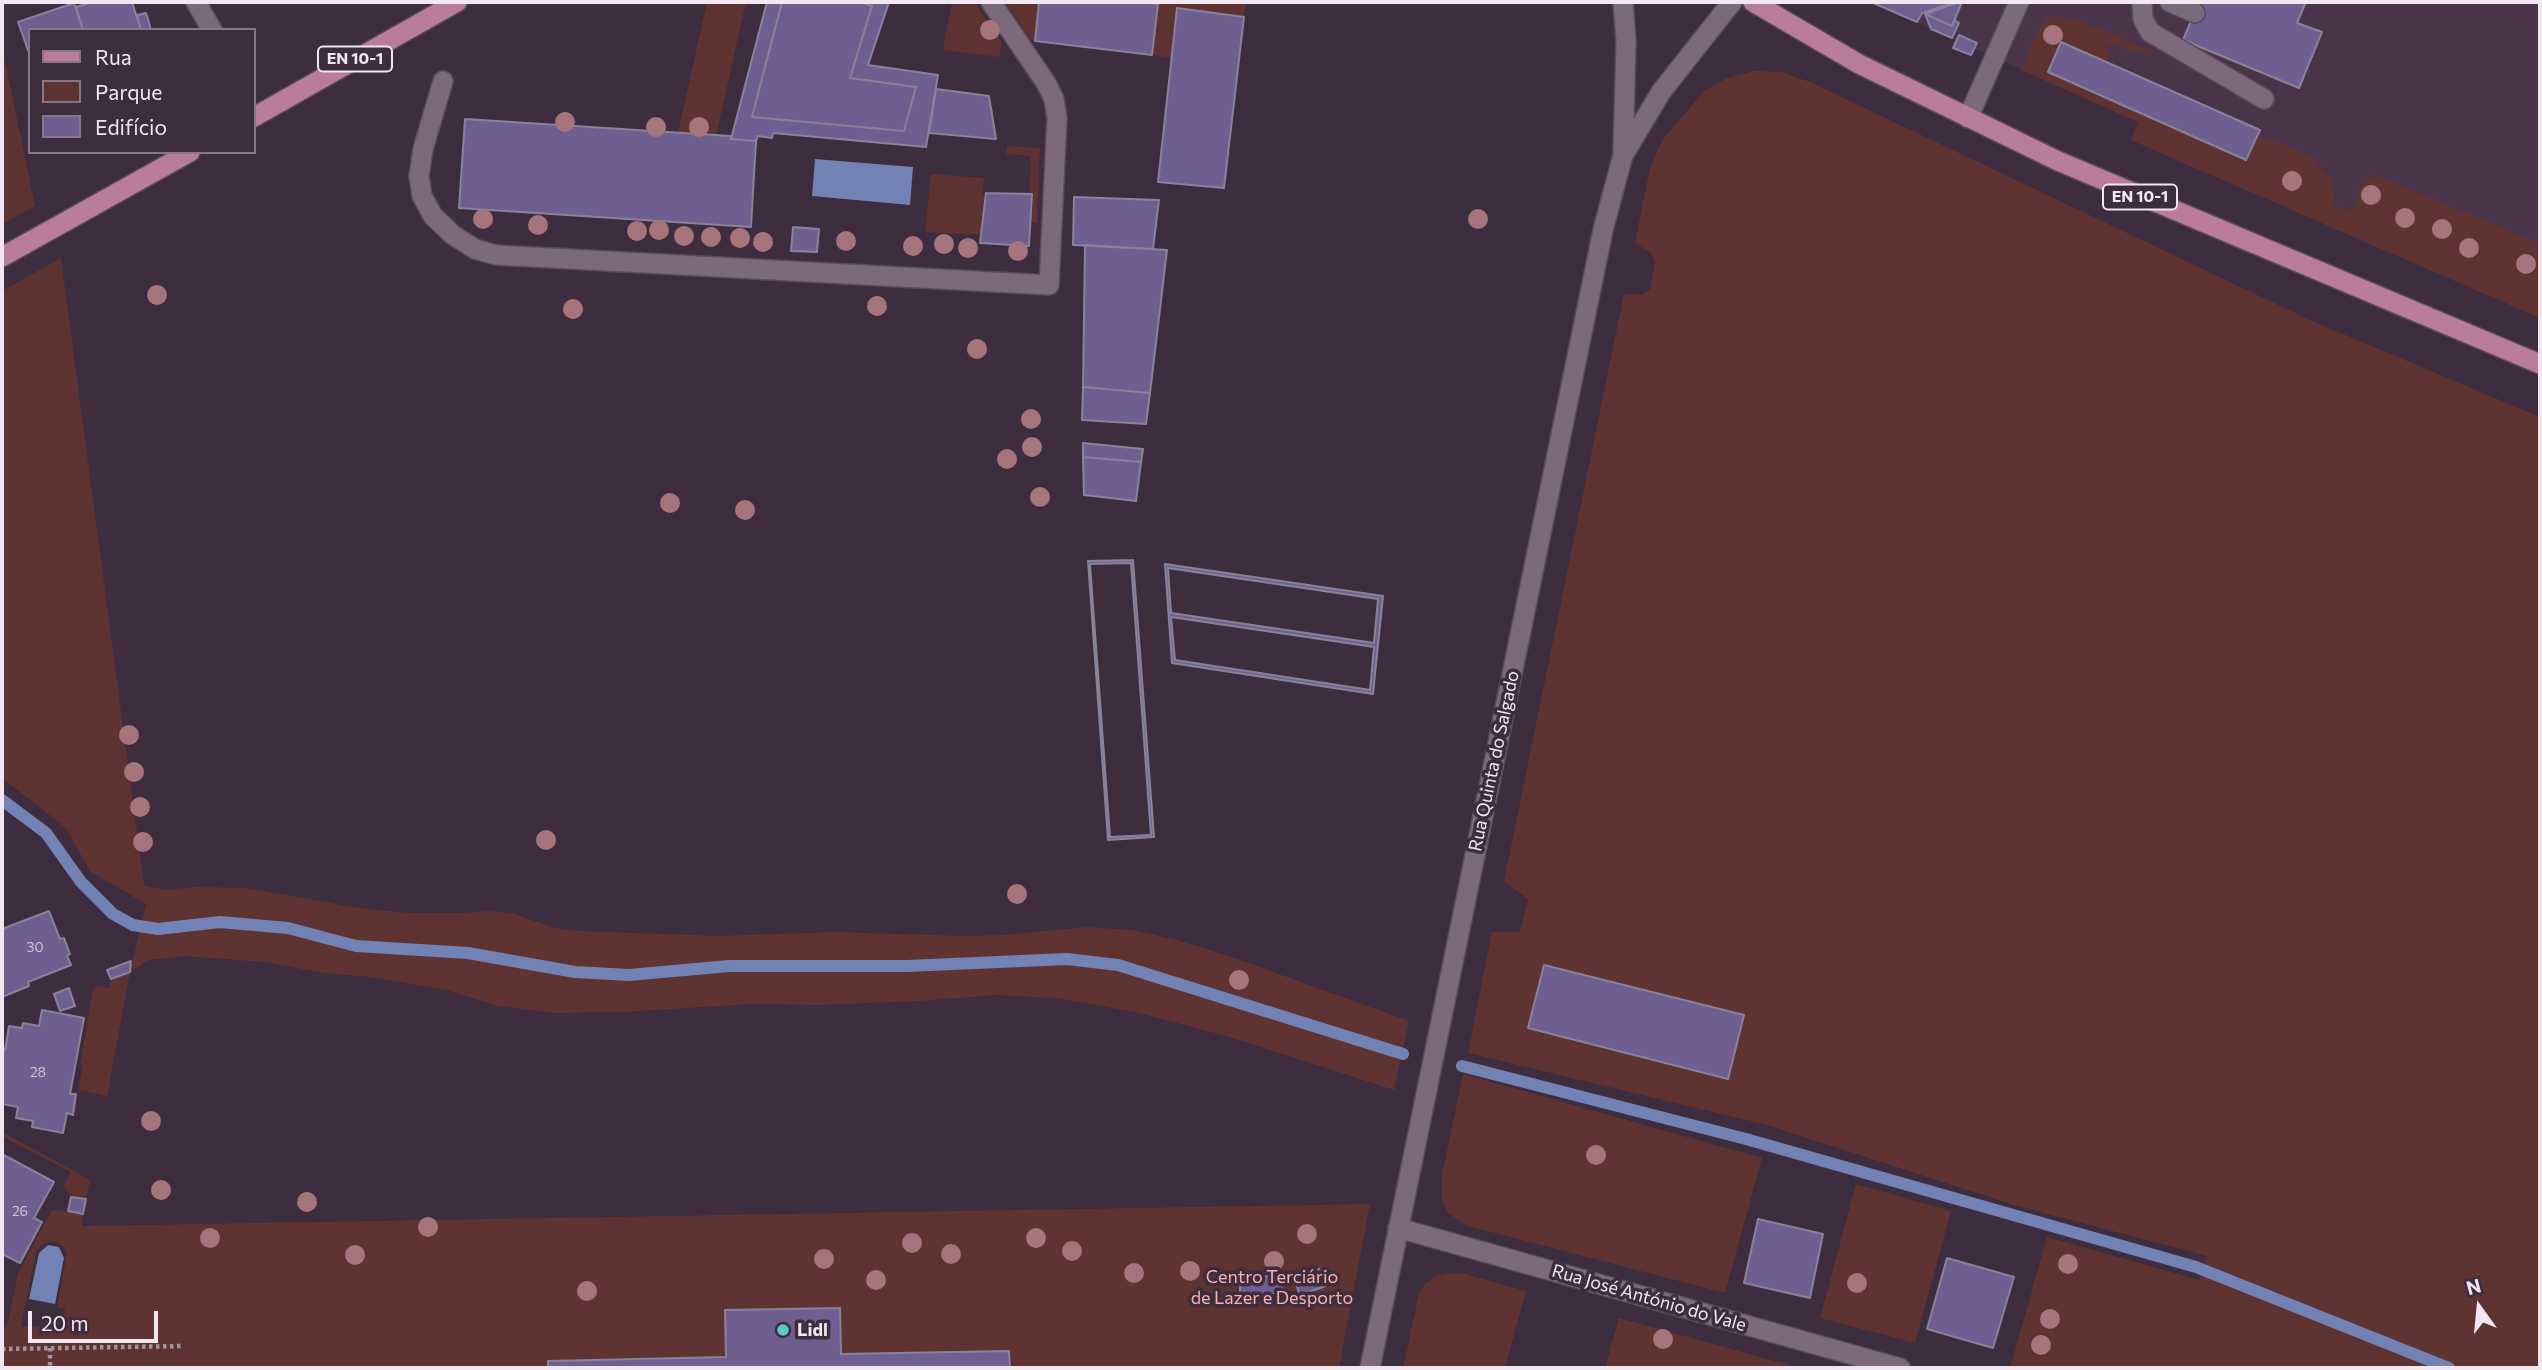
<!DOCTYPE html>
<html>
<head>
<meta charset="utf-8">
<style>
  body { margin:0 }
  #map { position:relative; width:2542px; height:1370px; overflow:hidden; background:#3e2d3e; font-family:Commissioner,sans-serif }
  canvas { display:block }
  .frame { position:absolute; inset:0; border:4px solid #f2e6f1; pointer-events:none }
  .legend { position:absolute; left:28px; top:28px; width:228px; height:126px; box-sizing:border-box; background:#3e2d3e; border:2px solid #867786; margin:0; padding:9px 12px; list-style:none; font-size:21px; color:#f2e6f1 }
  .legend li { display:flex; align-items:center; gap:14px; height:35px }
  .legend b { width:35px; border:2px solid #867786 }
  .north { position:absolute; left:2444px; top:1272px; width:70px; height:70px; -webkit-text-stroke:5px #3e2d3e; paint-order:stroke; rotate:345deg; font-size:19px; font-weight:700; line-height:28px; text-align:center; color:#f2e6f1 }
  .north::after { content:''; display:block; margin:auto; width:24px; height:32px; background:#f2e6f1; clip-path:polygon(50% 0,100% 100%,50% 72%,0 100%) }
  .scale { position:absolute; left:28px; top:1311px; width:130px; height:32px; box-sizing:border-box; border:4px solid #f2e6f1; border-top:0; padding-left:9px; font-size:21px; line-height:24px; white-space:nowrap; color:#f2e6f1; -webkit-text-stroke:5px #3e2d3e; paint-order:stroke }
</style>
</head>
<body>
<div id="map">
<canvas width="2542" height="1370"></canvas>
<div class="frame"></div>
<ul class="legend">
<li><b style="height:9px;background:#b97d9a"></b>Rua</li>
<li><b style="height:19px;background:#5e3332"></b>Parque</li>
<li><b style="height:19px;background:#6f5f90"></b>Edifício</li>
</ul>
<div class="north">N</div>
<div class="scale">20 m</div>
</div>
<script>
const ctx = document.querySelector('canvas').getContext('2d');
ctx.lineJoin = 'round';
function fill(path, color) { ctx.fillStyle = color; ctx.fill(path, 'evenodd'); }
const toPath = rows => new Path2D(rows.map(r => 'M' + r).join(''));
function strokePath(path, color, width, dash) { ctx.strokeStyle = color; ctx.lineWidth = width; ctx.lineCap = dash ? 'butt' : 'round'; ctx.setLineDash(dash || []); ctx.stroke(path); }
function write(font, color, halo, rows, align = 'center') {
  ctx.font = font + ' Commissioner,sans-serif'; ctx.lineWidth = 7; ctx.setLineDash([]); ctx.textBaseline = 'middle'; ctx.strokeStyle = halo; ctx.fillStyle = color; for (const [text, x, y, turn = 0] of rows) {
    ctx.save(); ctx.translate(x, y); ctx.rotate((+turn || 0) * Math.PI / 180); ctx.textAlign = isNaN(turn) ? turn : align; if (halo) ctx.strokeText(text, 0, 0); ctx.fillText(text, 0, 0); ctx.restore();
  }
}
fill(toPath([
  [1871,2,2540,2,2540,318,2131,140,2138,122,1974,48,1971,55,1953,48,1956,40]
]), '#4a344a');
fill(toPath([
  [707,2,746,2,716,136,678,133],
  [952,2,975,2,1002,43,999,57,943,50],
  [1005,2,1039,2,1035,41,1031,40],
  [1140,2,1246,2,1244,17,1177,8,1172,58,1152,55,1158,4],
  [2056,16,2079,20,2157,53,2138,52,2117,45,2103,47,2109,54,2109,63,2061,42,2048,72,2245,160,2256,137,2274,141,2312,157,2331,178,2335,193,2333,205,2348,211,2359,204,2358,192,2364,182,2376,175,2540,244,2540,318,2131,140,2138,122,2021,70,2040,26,2046,19],
  [2,46,35,206,2,225],
  [1754,71,1781,72,1810,82,2310,320,2540,417,2540,1368,2010,1368,2047,1237,2199,1280,2207,1256,2014,1205,1767,1125,1468,1053,1492,932,1520,932,1528,899,1504,881,1624,294,1642,295,1650,289,1655,262,1651,253,1635,243,1650,168,1663,139,1704,91,1727,78],
  [1007,146,1040,148,1037,223,1031,222,1032,195,1029,194,1031,156,1006,154],
  [931,174,984,178,982,195,986,196,981,235,925,232],
  [61,258,144,885,164,890,194,887,246,888,359,908,409,913,460,913,489,911,512,913,554,928,579,931,718,936,836,932,963,936,1004,935,1086,927,1133,930,1177,940,1229,956,1409,1021,1394,1090,1233,1038,1140,1013,1056,998,996,995,919,1001,820,1005,751,1004,623,1012,554,1013,498,1006,450,991,371,977,324,973,265,962,185,956,148,960,130,972,107,1096,78,1090,83,1065,80,1064,94,986,109,988,111,979,130,972,146,904,90,871,66,828,2,778,2,291],
  [1463,1074,1762,1158,1725,1293,1468,1226,1448,1213,1442,1200,1442,1175],
  [2,1132,90,1180,86,1199,71,1197,64,1186,71,1172,2,1136],
  [1856,1184,1951,1211,1915,1343,1820,1318],
  [1370,1204,1339,1368,2,1368,2,1328,7,1327,18,1273,52,1210,83,1214,82,1226],
  [54,1241,63,1246,67,1254,57,1307,65,1309,62,1326,21,1327,36,1252,43,1244],
  [1450,1273,1465,1274,1526,1291,1505,1368,1403,1368,1419,1294,1425,1284,1436,1276],
  [1619,1318,1713,1344,1800,1368,1605,1368]
]), '#5e3332');
fill(toPath([
  [815,159,913,167,910,205,812,196],
  [48,1245,59,1247,64,1258,55,1304,29,1299,39,1253]
]), '#7382b4');
strokePath(toPath([
  [2,800,46,833,81,882,113,914,133,925,158,929,220,922,288,928,356,946,468,953,575,972,629,975,729,966,907,966,1067,959,1118,965,1403,1054],
  [1462,1066,1746,1139,2196,1267,2449,1368]
]), '#7382b4', 12);
const building = toPath([
  [93,2,132,2,141,30,83,30,76,7,93,2],
  [767,2,782,2,752,117,904,131,916,87,850,78,872,6,861,2,889,2,868,65,938,75,926,147,773,133,772,138,758,136,756,141,731,139,767,2],
  [782,2,861,2,872,6,850,78,916,87,904,131,752,117,782,2],
  [1039,2,1140,2,1158,4,1152,55,1035,41,1039,2],
  [1871,2,1956,2,1922,13,1917,22,1871,2],
  [1962,2,1952,26,1925,14,1959,2,1962,2],
  [2199,2,2306,2,2297,23,2322,32,2299,88,2183,40,2199,2],
  [74,3,83,30,30,30,30,56,18,22,74,3],
  [1177,8,1244,17,1224,188,1158,182,1177,8],
  [146,13,148,19,151,30,141,30,137,15,146,13],
  [1925,14,1952,26,1954,20,1959,23,1952,38,1931,29,1925,14],
  [1959,35,1977,43,1971,55,1953,48,1959,35],
  [2061,42,2260,130,2246,160,2048,72,2061,42],
  [936,89,989,96,996,139,929,133,936,89],
  [465,119,731,136,731,139,756,141,751,227,459,208,465,119],
  [986,193,1032,194,1029,246,980,243,986,193],
  [1074,197,1159,200,1153,249,1073,245,1074,197],
  [793,227,819,229,817,252,791,251,793,227],
  [1085,245,1167,250,1150,393,1083,387,1085,245],
  [1083,387,1150,393,1146,424,1082,420,1083,387],
  [1083,443,1143,449,1141,462,1083,457,1083,443],
  [1083,457,1141,462,1136,501,1084,495,1083,457],
  [1133,560,1154,837,1108,840,1088,561,1133,560],
  [1131,563,1151,835,1110,837,1090,564,1131,563],
  [1165,564,1383,596,1373,694,1172,663,1165,564],
  [1168,568,1378,599,1374,643,1171,613,1168,568],
  [1171,617,1374,647,1370,690,1175,660,1171,617],
  [49,911,60,939,64,938,70,954,67,956,71,965,28,982,29,986,2,997,2,929,49,911],
  [131,961,130,972,111,979,107,970,131,961],
  [1544,965,1744,1015,1728,1079,1528,1028,1544,965],
  [69,988,75,1006,60,1011,54,994,69,988],
  [42,1010,84,1018,70,1094,76,1094,73,1115,67,1113,63,1133,32,1127,33,1121,16,1118,18,1107,2,1104,2,1049,5,1050,9,1026,22,1028,23,1023,39,1026,42,1010],
  [2,1154,54,1182,34,1218,42,1222,20,1263,2,1254,2,1154],
  [71,1197,86,1199,83,1214,68,1211,71,1197],
  [1758,1219,1823,1234,1810,1298,1744,1283,1758,1219],
  [1947,1258,2014,1277,1993,1348,1927,1329,1947,1258],
  [1319,1269,1326,1286,1300,1295,1294,1279,1319,1269],
  [1282,1276,1282,1294,1240,1294,1240,1277,1282,1276],
  [840,1308,841,1354,1009,1351,1010,1368,548,1368,548,1361,726,1357,725,1310,840,1308]
]);
fill(building, '#6f5f90');
strokePath(building, '#89829b', 2);
const service = toPath([
  [2142,2,2143,19,2150,32,2264,99],
  [2170,2,2195,13],
  [443,81,423,149,419,176,422,196,433,216,453,235,475,249,496,255,1049,285,1057,118,1054,99,1046,83,991,2],
  [1968,118,2019,2]
]);
const minor = toPath([
  [196,2,212,30],
  [1624,154,1661,92,1732,2],
  [1398,1228,1900,1368],
  [1370,1368,1603,230,1623,155,1626,41,1623,2]
]);
const primary = toPath([
  [1753,2,1859,64,2058,161,2540,364],
  [254,117,457,2],
  [2,257,190,152]
]);
strokePath(service, '#5a4b5a', 22);
strokePath(minor, '#5a4b5a', 22);
strokePath(primary, '#5a4b5a', 22);
strokePath(toPath([
  [50,1348,50,1368],
  [2,1349,182,1346]
]), '#a193a0', 4.5, [3.5, 3.5]);
strokePath(service, '#7c697c', 19);
strokePath(minor, '#7c697c', 19);
strokePath(primary, '#b97d9a', 19);
ctx.fillStyle = '#a5757b';
for (const [x, y] of [
  [990,30],
  [2053,35],
  [565,122],
  [656,127],
  [699,127],
  [2292,181],
  [2371,195],
  [2405,218],
  [483,219],
  [1478,219],
  [538,225],
  [2442,229],
  [659,230],
  [637,231],
  [684,236],
  [711,237],
  [740,238],
  [846,241],
  [763,242],
  [944,244],
  [913,246],
  [968,248],
  [2469,248],
  [1018,251],
  [2526,264],
  [157,295],
  [877,306],
  [573,309],
  [977,349],
  [1031,419],
  [1032,447],
  [1007,459],
  [1040,497],
  [670,503],
  [745,510],
  [129,735],
  [134,772],
  [140,807],
  [546,840],
  [143,842],
  [1017,894],
  [1239,980],
  [151,1121],
  [1596,1155],
  [161,1190],
  [307,1202],
  [428,1227],
  [1307,1234],
  [210,1238],
  [1036,1238],
  [912,1243],
  [1072,1251],
  [951,1254],
  [355,1255],
  [824,1259],
  [1274,1261],
  [2068,1264],
  [1190,1271],
  [1134,1273],
  [876,1280],
  [1857,1283],
  [587,1291],
  [2050,1319],
  [1663,1339],
  [2041,1345]
]) { ctx.beginPath(); ctx.arc(x, y, 10, 0, 2 * Math.PI); ctx.fill(); }
for (const [x, y, r, color] of [
  [783,1330,7,"#56cec4"]
]) { const dot = new Path2D(); dot.arc(x, y, r, 0, 2 * Math.PI); ctx.fillStyle = color; ctx.fill(dot); strokePath(dot, '#3e2d3e', 2.5); }
write('14px', '#d1c4d9', null, [
  ["30",35,947],
  ["28",38,1072],
  ["26",20,1211]
]);
for (const [x, y, w] of [
  [355,59,74],
  [2140,197,74]
]) { const box = new Path2D(); box.roundRect(x - w / 2, y - 12.5, w, 25, 5); ctx.fillStyle = '#3e2d3e'; ctx.fill(box); strokePath(box, '#f2e6f1', 2); }
write('bold 16px', '#f2e6f1', null, [
  ["EN 10-1",355,59],
  ["EN 10-1",2140,197]
]);
write('18px', '#f2e6f1', '#3e2d3e', [
  ["Rua Quinta do Salgado",1494,761,-78],
  ["Rua José António do Vale",1649,1298,16]
]);
write('18px', '#f9b0ad', '#3e2d3e', [
  ["Centro Terciário",1272,1277],
  ["de Lazer e Desporto",1272,1298]
]);
write('bold 18px', '#f2e6f1', '#3e2d3e', [
  ["Lidl",797,1330]
], 'left');
</script>
</body>
</html>
